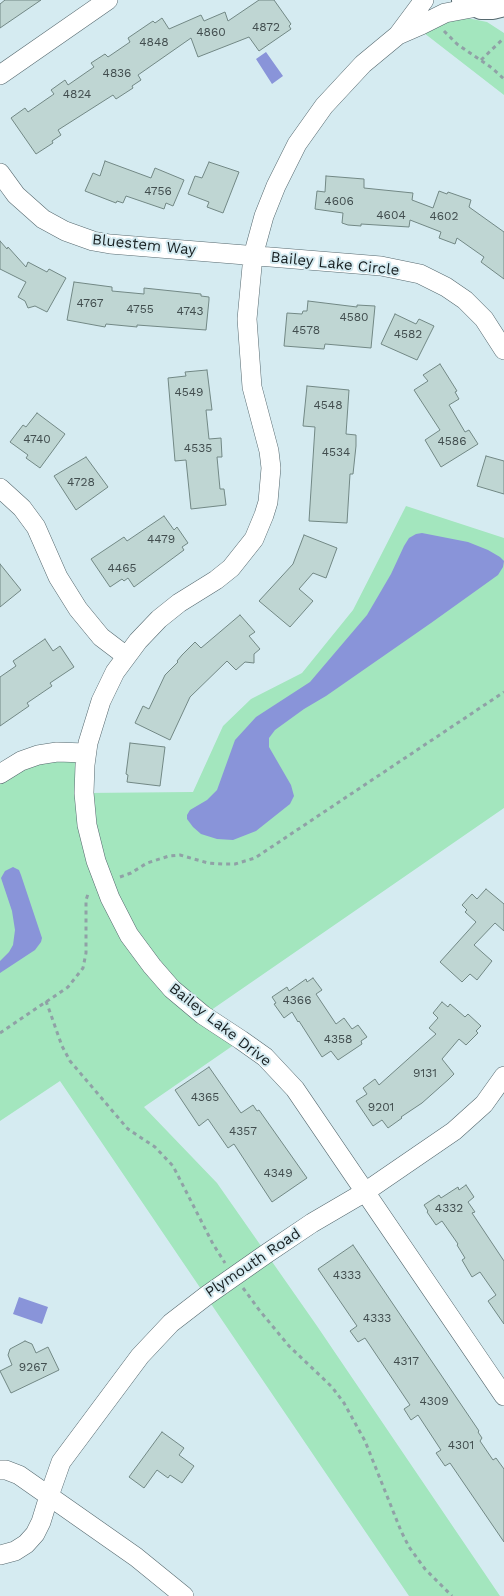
<!DOCTYPE html>
<html>
<head>
<meta charset="utf-8">
<style>
  body { margin:0 }
  canvas { display:block; background:#d5ebf1 }
</style>
</head>
<body>
<canvas width="504" height="1596"></canvas>
<script>
const ctx = document.querySelector('canvas').getContext('2d');
ctx.lineJoin = 'round';
function fill(path, color) { ctx.fillStyle = color; ctx.fill(path, 'evenodd'); }
const toPath = rows => new Path2D(rows.map(r => 'M' + r).join(''));
function strokePath(path, color, width, dash) { ctx.strokeStyle = color; ctx.lineWidth = width; ctx.lineCap = dash ? 'butt' : 'round'; ctx.setLineDash(dash || []); ctx.stroke(path); }
function write(font, color, halo, rows, align = 'center') {
  ctx.font = font + ' "Work Sans",sans-serif'; ctx.lineWidth = 4; ctx.setLineDash([]); ctx.textBaseline = 'middle'; ctx.strokeStyle = halo; ctx.fillStyle = color; for (const [text, x, y, turn = 0] of rows) {
    ctx.save(); ctx.translate(x, y); ctx.rotate((+turn || 0) * Math.PI / 180); ctx.textAlign = isNaN(turn) ? turn : align; if (halo) ctx.strokeText(text, 0, 0); ctx.fillText(text, 0, 0); ctx.restore();
  }
}
fill(toPath([
  [467,18,487,22,504,33,504,95,424,33,444,22],
  [406,506,504,538,504,808,204,1015,241,1040,144,1107,217,1183,317,1326,500,1596,409,1596,60,1081,0,1121,0,774,86,753,84,793,193,792,223,726,251,699,302,673,353,610]
]), '#a3e6be');
fill(toPath([
  [266,52,283,76,272,84,256,59],
  [422,533,468,542,488,550,500,557,504,561,503,567,498,575,431,623,326,696,304,709,275,730,269,738,269,747,291,785,294,796,290,804,256,831,233,840,217,839,201,834,193,827,187,819,187,815,190,810,207,800,217,790,235,740,256,717,310,682,367,615,391,574,404,546,409,538,416,534],
  [13,867,19,870,21,875,42,938,41,942,35,950,0,973,0,961,9,952,13,945,15,930,12,911,1,878,5,871],
  [19,1297,48,1307,42,1324,13,1314]
]), '#8994d9');
const building = toPath([
  [5,0,41,0,0,28,0,4,5,0],
  [259,0,274,0,291,24,289,26,291,29,259,51,249,37,198,57,191,38,138,75,141,80,132,86,133,88,116,99,113,95,58,130,61,135,52,141,53,143,36,154,11,118,25,108,28,112,54,94,51,90,65,80,68,85,94,67,91,63,105,54,108,57,130,42,128,38,153,21,155,23,162,18,169,29,201,15,204,21,225,12,228,21,259,0],
  [105,161,151,178,155,168,184,180,173,206,166,203,164,209,126,196,123,203,117,201,116,203,85,191,93,173,100,176,105,161],
  [209,162,239,172,223,213,207,207,209,202,188,194,195,176,202,178,209,162],
  [326,176,364,179,364,188,413,193,412,200,433,208,439,191,447,194,448,192,471,200,469,207,504,232,504,279,481,262,484,257,457,238,455,244,439,238,441,232,410,220,409,227,361,224,361,226,348,225,342,223,343,213,315,209,317,191,325,192,326,176],
  [0,241,7,249,8,247,26,267,28,262,47,272,49,269,66,278,47,312,35,306,28,308,25,301,18,297,26,282,0,269,0,241],
  [74,282,112,287,112,291,144,294,144,288,201,294,201,296,209,297,209,300,206,330,137,325,137,327,106,324,105,327,67,320,74,282],
  [308,301,357,307,357,305,375,306,371,348,325,344,324,349,284,346,287,313,302,314,303,311,307,311,308,301],
  [395,314,416,324,419,319,434,326,417,360,381,344,395,314],
  [440,364,457,391,455,392,459,399,449,405,465,432,469,430,478,444,441,467,425,440,440,430,414,390,428,381,423,375,440,364],
  [207,370,212,410,206,410,209,439,221,438,222,457,217,457,220,489,224,489,226,505,191,509,186,460,175,461,168,378,186,376,185,372,207,370],
  [307,386,349,390,346,434,356,435,356,446,353,474,350,474,347,523,309,521,315,427,303,426,307,386],
  [37,413,65,434,40,468,26,458,28,455,10,442,23,425,26,427,37,413],
  [486,456,504,461,504,494,477,486,486,456],
  [86,457,108,487,76,510,54,476,86,457],
  [164,516,174,530,177,527,188,543,182,547,184,550,134,587,128,578,124,581,122,579,110,587,91,559,124,537,127,541,164,516],
  [304,535,337,548,326,578,313,573,299,589,313,601,290,627,259,601,293,564,304,535],
  [0,564,21,590,0,607,0,564],
  [240,615,255,632,249,636,260,649,254,654,254,663,245,662,236,670,227,661,190,697,170,740,135,723,143,706,149,709,165,675,178,662,177,661,182,655,195,642,201,648,240,615],
  [45,639,53,651,60,646,74,667,50,683,52,686,27,703,29,706,0,726,0,677,16,666,13,661,45,639],
  [130,743,165,747,160,786,127,782,128,775,126,774,130,743],
  [486,889,504,904,504,931,495,923,474,945,492,961,477,980,470,974,462,982,440,962,476,922,465,912,467,910,462,905,472,894,477,899,486,889],
  [313,978,322,990,316,994,336,1024,344,1018,352,1029,358,1025,367,1037,361,1041,362,1044,338,1060,331,1051,322,1057,299,1021,298,1022,292,1012,284,1018,274,1004,276,1003,272,997,287,987,289,991,306,979,307,982,313,978],
  [442,1002,448,1007,450,1004,465,1017,468,1014,481,1026,476,1031,478,1033,466,1045,459,1039,442,1059,454,1074,449,1079,422,1103,401,1117,402,1118,388,1128,382,1120,373,1126,356,1101,367,1094,363,1088,375,1079,379,1085,436,1034,429,1028,438,1018,433,1013,442,1002],
  [209,1067,241,1113,253,1105,257,1111,259,1110,307,1178,272,1202,234,1144,228,1148,208,1119,199,1126,175,1090,209,1067],
  [466,1185,474,1197,468,1202,475,1212,472,1213,504,1261,504,1324,488,1301,496,1295,480,1272,472,1277,462,1260,465,1258,457,1245,458,1244,442,1221,436,1225,427,1212,428,1211,424,1205,439,1195,441,1198,458,1187,459,1190,466,1185],
  [353,1245,479,1431,478,1432,482,1438,480,1441,493,1460,496,1458,504,1469,504,1542,450,1463,445,1466,436,1453,441,1450,418,1415,411,1420,404,1409,410,1405,365,1338,358,1342,350,1331,357,1326,318,1269,353,1245],
  [25,1341,32,1344,36,1353,48,1347,59,1370,11,1393,0,1371,12,1365,8,1355,10,1349,25,1341],
  [162,1432,184,1448,179,1455,194,1466,182,1483,170,1475,168,1478,157,1470,144,1488,129,1477,162,1432]
]);
fill(building, '#bfd6d3');
strokePath(building, '#728885', 1);
const minor = toPath([
  [424,0,398,35,363,64,324,106,297,144,276,186,264,216,253,256,247,319,252,387,269,451,271,468,268,502,264,515,254,539,231,568,216,580,179,603,159,619,138,641,115,672,101,701,88,743,85,765,84,793,87,825,96,861,110,898,129,935,152,966,172,989,203,1015,241,1040,265,1057,295,1089,504,1396],
  [398,35,421,25,445,13,477,7],
  [0,75,108,0],
  [0,173,16,195,43,219,65,231,93,241,110,244,381,266,420,274,446,287,465,300,484,319,504,350],
  [0,488,22,508,36,527,58,577,78,609,101,637,126,656],
  [0,774,21,761,38,755,57,752,86,753],
  [0,1470,6,1470,19,1475,49,1496,41,1522,35,1534,26,1544,15,1551,0,1555],
  [184,1596,136,1557,49,1496,61,1462,140,1356,171,1323,206,1296,266,1254,312,1223,365,1192,454,1131,484,1104,504,1076]
]);
const tertiary = toPath([
  [463,0,481,8,493,8,504,5]
]);
strokePath(minor, '#56696f', 20);
strokePath(tertiary, '#56696f', 24);
strokePath(toPath([
  [444,31,457,44,492,68,504,79],
  [481,60,504,38],
  [120,877,131,873,147,863,169,856,180,855,208,863,223,864,235,864,255,858,504,692],
  [46,1001,62,1046,70,1061,121,1121,128,1129,155,1147,173,1166,213,1244,225,1263],
  [0,1033,68,987,83,968,86,953,86,900,89,891],
  [243,1288,260,1311,289,1346,332,1387,344,1403,365,1441,401,1531,409,1547,425,1569,452,1596]
]), '#90a1a6', 3, [4, 4]);
strokePath(minor, '#fff', 19);
strokePath(tertiary, '#fff', 22);
write('12px', '#414d4e', null, [
  ["4872",266,27],
  ["4860",211,32],
  ["4848",154,42],
  ["4836",117,73],
  ["4824",77,94],
  ["4756",158,191],
  ["4606",339,201],
  ["4604",391,215],
  ["4602",444,216],
  ["4767",90,303],
  ["4755",140,309],
  ["4743",190,311],
  ["4580",354,317],
  ["4578",306,330],
  ["4582",408,334],
  ["4549",189,392],
  ["4548",328,405],
  ["4740",37,439],
  ["4586",452,441],
  ["4535",198,448],
  ["4534",336,452],
  ["4728",81,482],
  ["4479",161,539],
  ["4465",122,568],
  ["4366",297,1000],
  ["4358",338,1039],
  ["9131",425,1073],
  ["4365",205,1097],
  ["9201",381,1107],
  ["4357",243,1131],
  ["4349",278,1173],
  ["4332",449,1208],
  ["4333",347,1275],
  ["4333",377,1318],
  ["4317",406,1361],
  ["9267",33,1367],
  ["4309",434,1401],
  ["4301",461,1445]
]);
write('15px', '#171f21', '#d5ebf1', [
  ["Bluestem Way",144,245,6],
  ["Bailey Lake Circle",335,264,6],
  ["Bailey Lake Drive",220,1025,38],
  ["Plymouth Road",253,1263,-34]
]);
</script>
</body>
</html>
